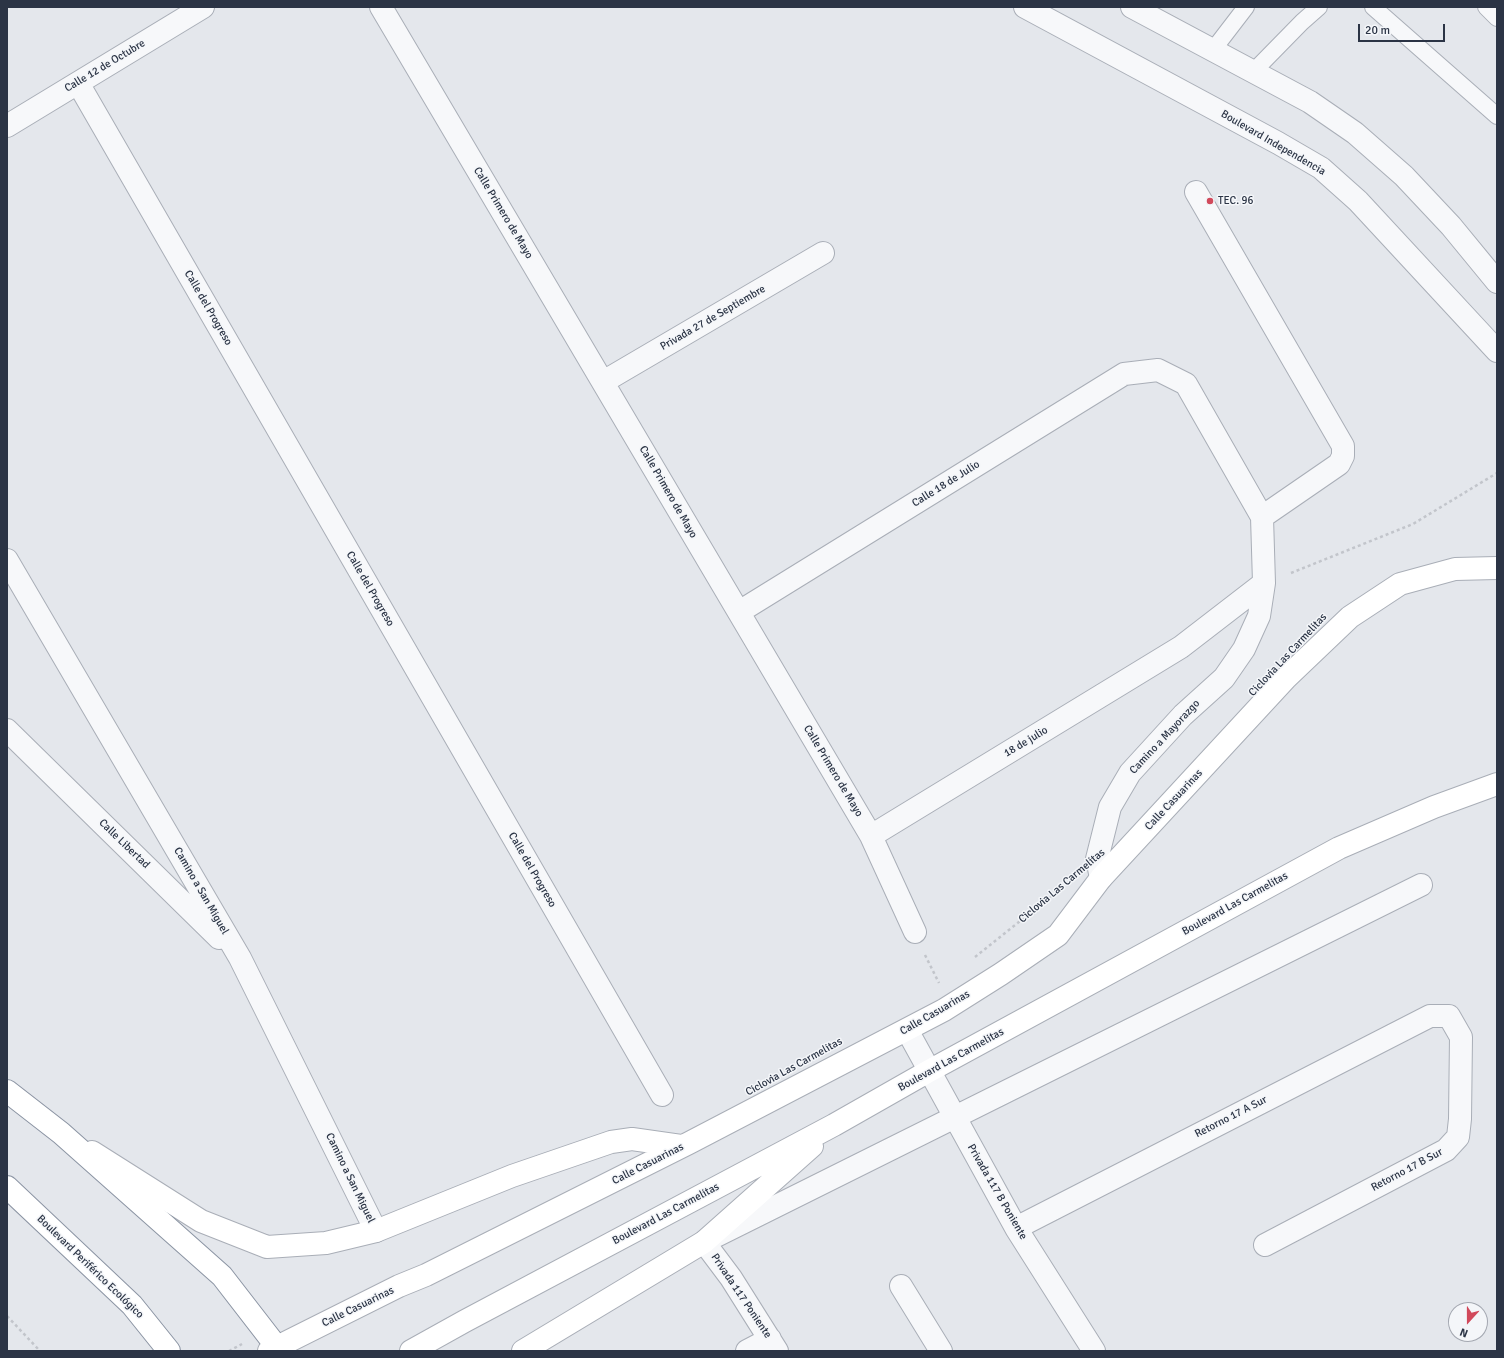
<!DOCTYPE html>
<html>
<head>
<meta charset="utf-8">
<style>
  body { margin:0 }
  #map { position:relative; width:1504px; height:1358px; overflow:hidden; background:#e4e7ec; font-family:Signika,sans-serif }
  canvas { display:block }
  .frame { position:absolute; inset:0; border:8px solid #2b3445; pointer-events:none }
  .north { position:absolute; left:1448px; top:1302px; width:40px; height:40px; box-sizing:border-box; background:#f4f6f9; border:1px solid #a4a8b1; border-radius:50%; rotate:201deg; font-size:11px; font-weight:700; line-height:16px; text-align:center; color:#2b3445 }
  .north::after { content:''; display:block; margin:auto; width:14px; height:18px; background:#d1495b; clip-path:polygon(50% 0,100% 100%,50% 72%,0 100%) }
  .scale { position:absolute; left:1358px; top:24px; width:87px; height:18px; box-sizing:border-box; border:2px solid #2b3445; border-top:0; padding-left:5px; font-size:12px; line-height:14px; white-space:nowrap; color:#2b3445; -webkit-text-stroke:3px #f4f6f9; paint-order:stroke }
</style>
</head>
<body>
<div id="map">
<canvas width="1504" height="1358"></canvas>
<div class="frame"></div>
<div class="north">N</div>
<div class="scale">20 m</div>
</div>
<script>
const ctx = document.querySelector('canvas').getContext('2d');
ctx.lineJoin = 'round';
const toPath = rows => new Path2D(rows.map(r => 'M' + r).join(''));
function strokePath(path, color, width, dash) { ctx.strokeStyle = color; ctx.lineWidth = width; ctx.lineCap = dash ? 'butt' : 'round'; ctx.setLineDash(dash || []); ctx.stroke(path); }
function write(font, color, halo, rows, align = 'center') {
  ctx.font = font + ' Signika,sans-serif'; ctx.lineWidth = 3; ctx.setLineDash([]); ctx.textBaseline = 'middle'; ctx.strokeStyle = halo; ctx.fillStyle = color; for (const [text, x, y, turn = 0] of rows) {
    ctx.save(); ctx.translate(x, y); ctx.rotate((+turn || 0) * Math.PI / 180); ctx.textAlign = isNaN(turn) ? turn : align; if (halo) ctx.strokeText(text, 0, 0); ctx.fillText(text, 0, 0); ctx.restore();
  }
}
const service = toPath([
  [1373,7,1497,116],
  [1486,7,1497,18],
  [1213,50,1246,7],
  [1253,72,1302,22,1319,7]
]);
const minor = toPath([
  [381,7,871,836,915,932],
  [1025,7,1278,143,1321,168,1358,201,1497,351],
  [1132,7,1310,102,1355,133,1404,176,1451,226,1497,282],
  [78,83,662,1095],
  [7,126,203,7],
  [1196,192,1343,446,1343,456,1339,464,1262,517],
  [603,382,823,253],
  [7,560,240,958,376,1231],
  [739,612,1124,374,1158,370,1186,384,1262,517,1264,583,1259,616,1244,649,1224,678,1183,715,1130,773,1110,807,1097,859,1101,878],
  [7,730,219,938],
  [871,836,1181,647,1264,583],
  [907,1030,1016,1228,1094,1351],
  [1016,1228,1430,1016,1449,1016,1461,1037,1460,1119,1458,1137,1446,1150,1265,1245],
  [901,1286,941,1351],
  [747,1351,770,1339],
  [777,1351,731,1278,704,1242,1421,885]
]);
const secondary = toPath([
  [92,1152,201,1221,267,1247,326,1243,376,1231,512,1176,611,1142,632,1139,681,1146],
  [269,1351,399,1286,426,1275,689,1143,944,1010,1001,974,1058,935,1101,878,1286,678,1350,617,1400,584,1455,569,1497,568],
  [411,1351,465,1321,834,1125,929,1071,1339,848,1434,807,1497,784],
  [523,1351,704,1242,812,1146]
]);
const trunk = toPath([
  [7,1091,61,1133,222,1276,280,1351],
  [7,1187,132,1305,169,1351]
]);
strokePath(service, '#a9aeb7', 18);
strokePath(minor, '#a9aeb7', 24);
strokePath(secondary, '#a9aeb7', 24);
strokePath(trunk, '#8b94a3', 24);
strokePath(toPath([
  [1291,573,1413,524,1497,473],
  [925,955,939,983],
  [975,957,1054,894],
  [7,1316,40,1351],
  [229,1351,242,1344]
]), '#c2c5cb', 2.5, [3, 3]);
strokePath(service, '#f7f8fa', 16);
strokePath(minor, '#f7f8fa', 22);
strokePath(secondary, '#fff', 22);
strokePath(trunk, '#fff', 22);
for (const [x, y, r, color] of [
  [1210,201,4,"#d1495b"]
]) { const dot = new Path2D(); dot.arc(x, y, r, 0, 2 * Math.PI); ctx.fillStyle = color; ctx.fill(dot); strokePath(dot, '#f4f6f9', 1.5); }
write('11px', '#2b3445', '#f4f6f9', [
  ["Calle 12 de Octubre",105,66,-31],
  ["Boulevard Independencia",1273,143,30],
  ["Calle Primero de Mayo",503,213,59],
  ["Calle del Progreso",208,308,60],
  ["Privada 27 de Septiembre",713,318,-30],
  ["Calle 18 de Julio",946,484,-32],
  ["Calle Primero de Mayo",668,492,60],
  ["Calle del Progreso",370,589,60],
  ["Ciclovia Las Carmelitas",1288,655,-47],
  ["Camino a Mayorazgo",1165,737,-47],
  ["18 de julio",1026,742,-31],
  ["Calle Primero de Mayo",833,771,59],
  ["Calle Casuarinas",1174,800,-47],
  ["Calle Libertad",124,844,44],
  ["Calle del Progreso",532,870,60],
  ["Ciclovia Las Carmelitas",1062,886,-40],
  ["Camino a San Miguel",201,891,60],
  ["Boulevard Las Carmelitas",1235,904,-29],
  ["Calle Casuarinas",935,1013,-30],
  ["Boulevard Las Carmelitas",951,1060,-29],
  ["Ciclovia Las Carmelitas",794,1067,-29],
  ["Retorno 17 A Sur",1231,1117,-27],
  ["Calle Casuarinas",648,1164,-27],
  ["Retorno 17 B Sur",1407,1170,-28],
  ["Camino a San Miguel",350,1178,64],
  ["Privada 117 B Poniente",997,1192,60],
  ["Boulevard Las Carmelitas",666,1214,-28],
  ["Boulevard Periférico Ecológico",90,1267,44],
  ["Privada 117 Poniente",741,1296,56],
  ["Calle Casuarinas",358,1307,-26]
]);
write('11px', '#2b3445', '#f4f6f9', [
  ["TEC. 96",1218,201]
], 'left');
</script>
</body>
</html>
